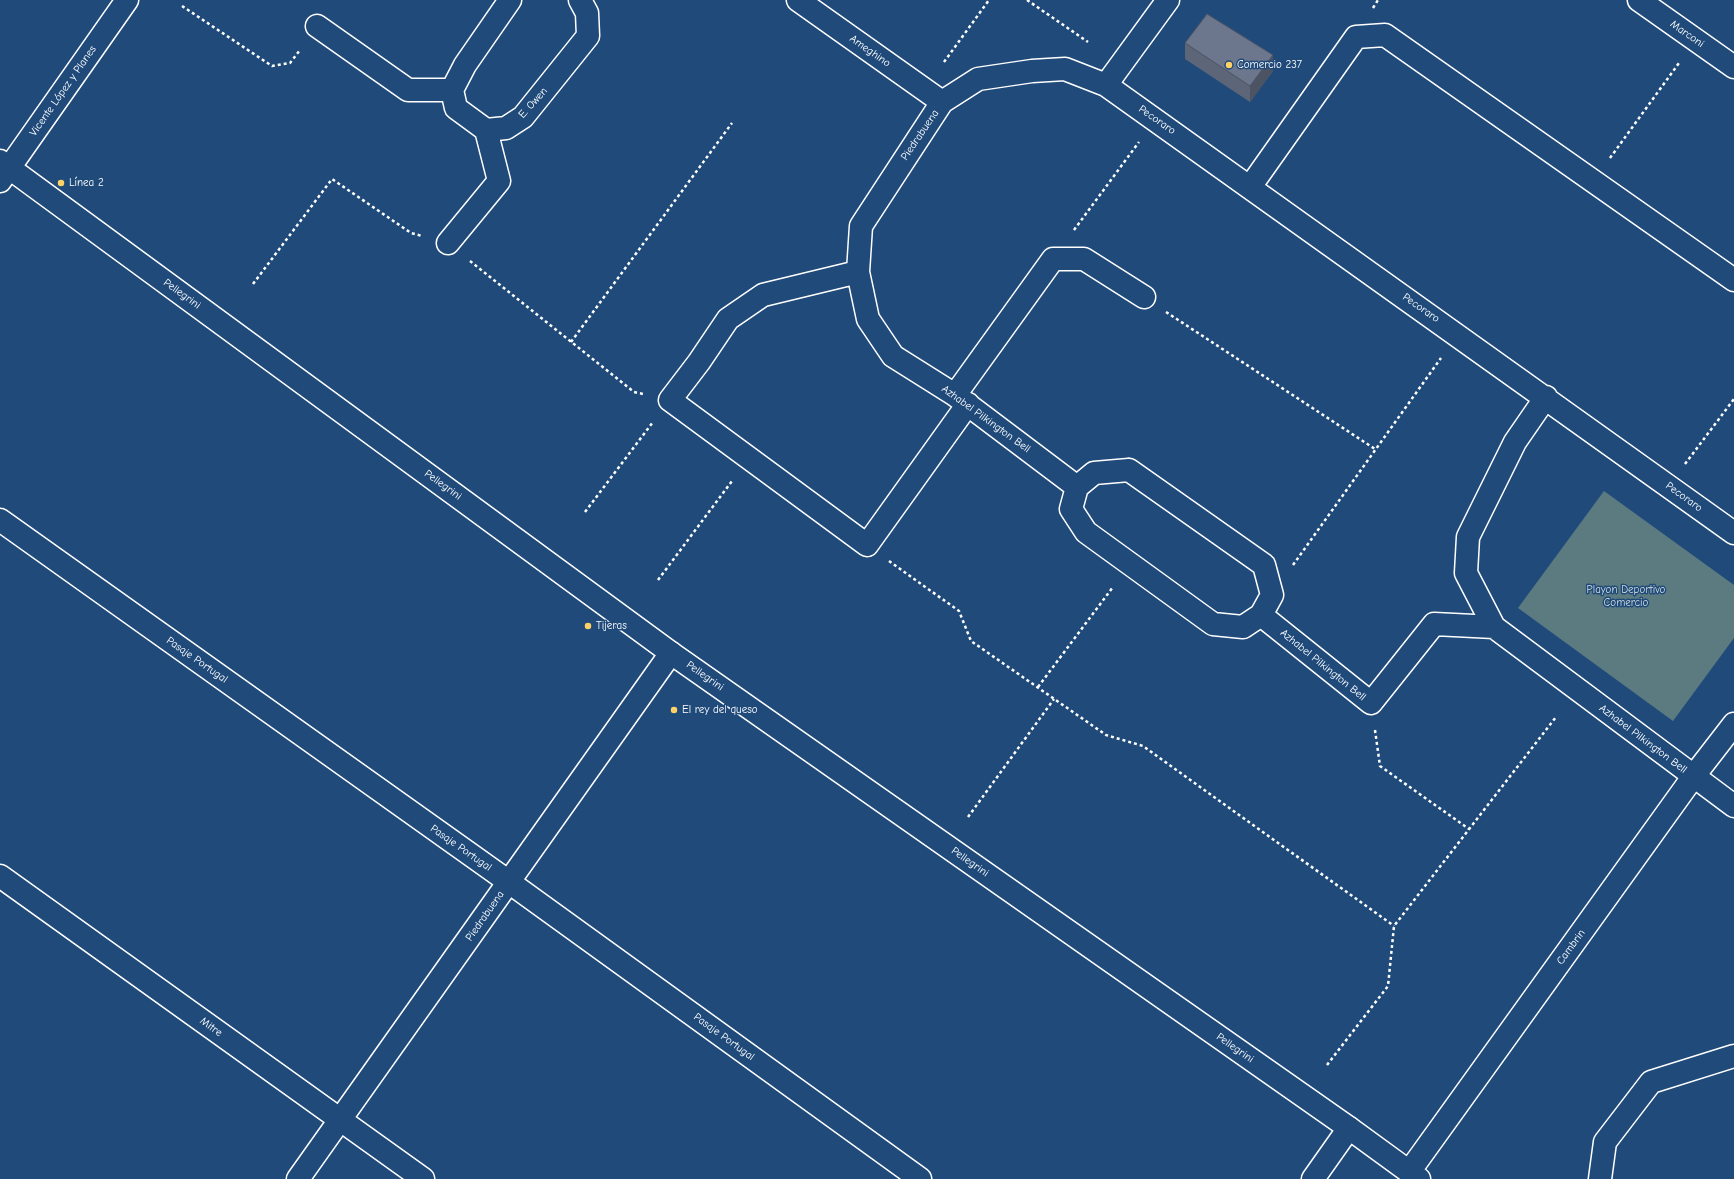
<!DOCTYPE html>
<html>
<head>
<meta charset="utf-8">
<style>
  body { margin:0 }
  canvas { display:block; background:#1f4a7a }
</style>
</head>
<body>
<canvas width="1734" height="1179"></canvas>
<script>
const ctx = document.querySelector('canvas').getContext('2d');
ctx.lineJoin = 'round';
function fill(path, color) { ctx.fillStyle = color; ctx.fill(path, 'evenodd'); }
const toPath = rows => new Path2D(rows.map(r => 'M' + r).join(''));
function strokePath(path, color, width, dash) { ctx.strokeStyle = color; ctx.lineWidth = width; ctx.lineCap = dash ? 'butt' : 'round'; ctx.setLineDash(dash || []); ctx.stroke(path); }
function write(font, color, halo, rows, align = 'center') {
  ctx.font = font + ' "Comic Neue",sans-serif'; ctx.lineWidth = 3; ctx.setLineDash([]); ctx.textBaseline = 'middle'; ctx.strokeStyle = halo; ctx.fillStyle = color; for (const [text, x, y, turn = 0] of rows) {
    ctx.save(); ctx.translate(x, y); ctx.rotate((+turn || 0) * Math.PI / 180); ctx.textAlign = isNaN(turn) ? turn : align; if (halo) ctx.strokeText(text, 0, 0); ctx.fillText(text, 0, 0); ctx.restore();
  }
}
fill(toPath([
  [1604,491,1734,585,1734,638,1673,721,1518,608]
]), '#5b7b80');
const minor = toPath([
  [510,0,465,65,452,90,456,108,486,130,506,128,523,117,588,36,587,13,580,0],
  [798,0,942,102],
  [1639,0,1734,67],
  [317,26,408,90,452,90],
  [1106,85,1168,0],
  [1250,187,1356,37,1385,35,1734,280],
  [448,243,499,181,486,130],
  [858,272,763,295,728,319,699,362,670,400,867,545,968,404],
  [955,395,1053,259,1084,259,1144,297],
  [1546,397,1515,442,1468,537,1466,573,1494,627,1734,806],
  [1129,470,1264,565,1272,595,1261,615,1243,627,1213,624,1086,532,1071,509,1077,487,1094,473,1129,470],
  [1077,487,955,395,893,356,868,319,858,272,861,226,942,102,978,79,1032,71,1065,69,1106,85,1734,533],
  [0,520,509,882,920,1179],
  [1261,615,1371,703,1434,624,1494,627],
  [0,876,423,1179],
  [298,1179,671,653],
  [1313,1179,1349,1128],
  [1600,1179,1605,1142,1651,1082,1734,1056]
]);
const tertiary = toPath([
  [0,161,671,653,1349,1128,1419,1179],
  [0,181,127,0],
  [1409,1172,1693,777,1734,724]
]);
strokePath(minor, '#fff', 25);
strokePath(tertiary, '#fff', 25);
strokePath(toPath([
  [1027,0,1088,42],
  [182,6,272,66,290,63,300,50],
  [1373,8,1378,0],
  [944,62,989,0],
  [1610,158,1679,63],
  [1074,230,1139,142],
  [470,261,634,392,643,394],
  [253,284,332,179,411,233,422,236],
  [1166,312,1375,449],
  [571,342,732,123],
  [1685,464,1734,399],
  [585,512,653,422],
  [889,561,959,611,971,641,1106,735,1143,746,1394,926],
  [1293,565,1441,358],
  [658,580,732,481],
  [1038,687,1113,587],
  [1375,730,1380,766,1469,829],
  [968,817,1054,699],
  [1327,1065,1388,986,1394,926,1556,717]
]), '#fff', 2.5, [3, 3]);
strokePath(minor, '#1f4a7a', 22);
strokePath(tertiary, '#1f4a7a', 22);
fill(toPath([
  [1185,43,1273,71,1250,102,1185,59]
]), '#5d6578');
fill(toPath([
  [1273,55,1273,71,1250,102,1250,86]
]), '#4c5362');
const building = toPath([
  [1207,14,1273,55,1250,86,1185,43,1207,14]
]);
fill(building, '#6c768c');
strokePath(building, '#4c5362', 1);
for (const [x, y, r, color] of [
  [1229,65,4,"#ffd166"],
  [61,183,4,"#ffd166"],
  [588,626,4,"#ffd166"],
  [674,710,4,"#ffd166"]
]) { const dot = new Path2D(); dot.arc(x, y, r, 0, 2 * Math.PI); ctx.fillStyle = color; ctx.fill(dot); strokePath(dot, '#1f4a7a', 1.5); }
write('11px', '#fff', '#1f4a7a', [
  ["Marconi",1687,34,35],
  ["Ameghino",870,51,35],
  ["Vicente López y Planes",63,91,-55],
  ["E. Owen",533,103,-48],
  ["Pecoraro",1157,120,35],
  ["Piedrabuena",920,135,-56],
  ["Pellegrini",182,294,36],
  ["Pecoraro",1421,308,35],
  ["Azhabel Pilkington Bell",986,419,36],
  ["Pellegrini",443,485,36],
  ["Pecoraro",1684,497,36],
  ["Pasaje Portugal",197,660,35],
  ["Azhabel Pilkington Bell",1323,665,39],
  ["Pellegrini",705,676,35],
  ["Azhabel Pilkington Bell",1643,739,37],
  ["Pasaje Portugal",461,848,35],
  ["Pellegrini",970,862,35],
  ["Piedrabuena",485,916,-55],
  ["Cambrin",1571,947,-54],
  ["Mitre",211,1027,36],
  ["Pasaje Portugal",724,1037,36],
  ["Pellegrini",1235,1048,35]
]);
write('11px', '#fff', '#1f4a7a', [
  ["Comercio 237",1237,65],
  ["Línea 2",69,183],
  ["Tijeras",596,626],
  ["El rey del queso",682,710]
], 'left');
write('11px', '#d6dedf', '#1f4a7a', [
  ["Playon Deportivo",1626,590],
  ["Comercio",1626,603]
]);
</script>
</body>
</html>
